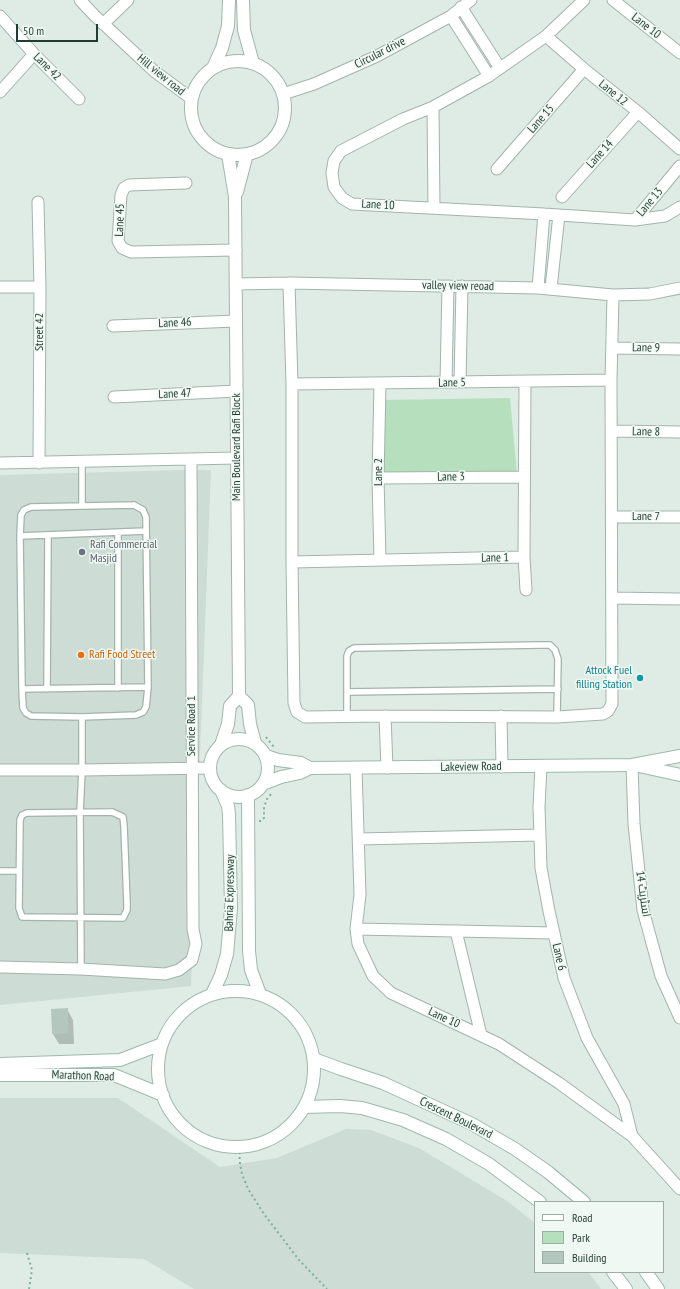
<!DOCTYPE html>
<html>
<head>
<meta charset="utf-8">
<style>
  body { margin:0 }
  #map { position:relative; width:680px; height:1289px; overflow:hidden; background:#dfece5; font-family:"PT Sans Narrow",sans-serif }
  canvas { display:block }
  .legend { position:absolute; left:534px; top:1201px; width:130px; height:72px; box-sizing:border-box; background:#f0f8f3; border:1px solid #9cada6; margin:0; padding:5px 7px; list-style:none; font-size:12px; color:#1f3d32 }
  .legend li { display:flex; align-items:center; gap:8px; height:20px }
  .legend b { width:20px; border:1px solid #9cada6 }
  .scale { position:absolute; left:16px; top:24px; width:82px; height:18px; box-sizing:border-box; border:2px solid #1f3d32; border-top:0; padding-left:5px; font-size:12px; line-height:14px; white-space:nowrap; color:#1f3d32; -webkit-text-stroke:3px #f0f8f3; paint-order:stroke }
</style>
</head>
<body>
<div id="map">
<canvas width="680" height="1289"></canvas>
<ul class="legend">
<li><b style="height:5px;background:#fff"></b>Road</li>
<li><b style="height:11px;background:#b6dfbd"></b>Park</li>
<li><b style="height:11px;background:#b4c7be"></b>Building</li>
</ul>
<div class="scale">50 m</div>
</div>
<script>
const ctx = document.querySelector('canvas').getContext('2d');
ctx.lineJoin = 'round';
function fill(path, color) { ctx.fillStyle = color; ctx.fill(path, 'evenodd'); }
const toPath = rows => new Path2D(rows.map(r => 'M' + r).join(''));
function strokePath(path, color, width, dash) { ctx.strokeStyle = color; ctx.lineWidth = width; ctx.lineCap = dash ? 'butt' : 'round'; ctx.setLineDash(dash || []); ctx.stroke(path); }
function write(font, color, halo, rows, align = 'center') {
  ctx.font = font + ' "PT Sans Narrow",Cairo,sans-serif'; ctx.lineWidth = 3; ctx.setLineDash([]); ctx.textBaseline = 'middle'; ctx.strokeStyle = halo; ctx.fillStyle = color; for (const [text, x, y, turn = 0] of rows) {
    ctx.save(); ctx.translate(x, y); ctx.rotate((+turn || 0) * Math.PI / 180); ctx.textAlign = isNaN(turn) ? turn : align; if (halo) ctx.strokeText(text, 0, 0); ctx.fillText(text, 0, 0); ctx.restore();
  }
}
fill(toPath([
  [180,470,211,470,191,986,0,1005,0,475],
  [0,1098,118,1098,220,1167,277,1158,346,1129,371,1130,419,1148,507,1201,535,1223,535,1272,588,1272,601,1289,194,1289,144,1259,0,1253]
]), '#cddcd4');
fill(toPath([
  [510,398,517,474,380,475,380,400]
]), '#b6dfbd');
fill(toPath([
  [67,1009,73,1020,74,1044,59,1044,53,1034]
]), '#0003');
fill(toPath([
  [68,1008,68,1033,52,1034,51,1009]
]), '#b4c7be');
const service = toPath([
  [134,505,143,510,146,517,148,687,146,707,143,712,136,715,82,717,31,716,26,713,23,708,22,689,20,536,21,515,24,510,31,507,134,505],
  [82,506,82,462],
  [118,533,118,688],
  [20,536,146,531],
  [22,689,148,687],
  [47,689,48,535],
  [347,692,558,689],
  [347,717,347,656,349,651,354,648,541,645,550,645,555,650,558,659,557,717],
  [112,812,123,817,124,826,127,903,127,910,123,918,22,917,19,908,20,820,22,815,27,813,112,812],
  [0,871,19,871],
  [81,969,80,812,82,770,82,717]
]);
const minor = toPath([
  [80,0,94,15,154,71,192,99],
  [584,0,546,36,489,76,433,107,403,119,341,151,334,161,332,173,334,187,342,198,352,204,544,214,635,220,665,216,680,207],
  [613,0,680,53],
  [461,7,500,68],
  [0,16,34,54,79,99],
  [451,16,489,76],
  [103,24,128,0],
  [546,36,584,69,638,112,680,149],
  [0,92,34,54],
  [283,94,314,84,377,56,451,16,471,0],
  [433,107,434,208],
  [497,169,584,69],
  [186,183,129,185,124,188,121,195,118,241,122,248,131,252,236,250],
  [562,197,638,112],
  [38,202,40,287,39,463],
  [635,220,680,166],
  [289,283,292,384,292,562,294,703,297,712,305,717,385,716,557,717,603,714,608,711,612,704,611,380,613,295],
  [236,284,289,283,538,288,613,295,650,294,680,288],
  [0,287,40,287],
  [538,288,544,214],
  [551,288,559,215],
  [113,326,236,321],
  [613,348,680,349],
  [446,382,448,286],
  [460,382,462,286],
  [292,384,611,380],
  [380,384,378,478,380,560],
  [114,397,237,391],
  [612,431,680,432],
  [0,463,237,458],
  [378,478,524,477],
  [612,517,680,517],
  [524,557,526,590],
  [292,562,524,557,525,382],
  [612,598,680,599],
  [385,716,387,768],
  [501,716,502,767],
  [632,765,634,824,643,910,661,976,680,1018],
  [541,766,539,807,541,868,549,911,564,978,587,1038,624,1104,632,1136],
  [356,768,360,895,356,929,358,944,373,976,391,993,499,1044,559,1083,632,1136,680,1189],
  [0,770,82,770,210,768],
  [359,839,540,835],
  [356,929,554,933],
  [456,931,481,1035],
  [0,967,81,969,165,974,179,970,192,960,196,944,193,929,191,460]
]);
const tertiary = toPath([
  [243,0,244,30,253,63],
  '191 108a47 47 0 1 1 94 0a47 47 0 1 1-94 0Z',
  [213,68,222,48,228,26,229,0],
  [228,154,235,197,239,696],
  [237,192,247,154],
  [239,696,248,705,250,724,255,743],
  [221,745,228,724,230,706,239,696]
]);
const secondary = toPath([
  '210 768a29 29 0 1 1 58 0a29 29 0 1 1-58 0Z',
  [266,756,278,760,301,763,310,768],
  [639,766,680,775],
  [263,784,281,777,300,773,310,768,632,765,680,756],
  [248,795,249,951,251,970,260,994],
  '158 1069a78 78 0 1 1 156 0a78 78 0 1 1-156 0Z',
  [212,994,221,975,227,954,231,908,229,814,228,806,221,790],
  [314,1059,341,1069,383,1083,472,1124,515,1149,548,1172,584,1202],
  [0,1064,120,1060,162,1044],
  [0,1075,114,1075,163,1095],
  [304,1107,340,1106,362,1108,403,1120,446,1139,489,1164,540,1202],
  [613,1272,626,1289],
  [646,1272,658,1289]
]);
strokePath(service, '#a2b4ac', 8);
strokePath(minor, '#a2b4ac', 13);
strokePath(tertiary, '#a2b4ac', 14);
strokePath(secondary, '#9db9ac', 14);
strokePath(toPath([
  [266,737,274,747],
  [259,821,261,821,264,818,264,807,267,799,272,793],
  [239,1147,240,1164,242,1174,248,1189,264,1214,299,1260,327,1289],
  [27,1253,32,1270,29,1289]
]), '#7db29d', 2, [2, 3]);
strokePath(service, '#fff', 5.5);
strokePath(minor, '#fff', 11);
strokePath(tertiary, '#fff', 12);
strokePath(secondary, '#fff', 12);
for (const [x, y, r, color] of [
  [82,552,4,"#6b7280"],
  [81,655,4,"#e8710a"],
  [640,678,4,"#0f9aa8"]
]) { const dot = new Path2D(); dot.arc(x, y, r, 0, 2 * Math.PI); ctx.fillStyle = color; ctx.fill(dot); strokePath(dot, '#f0f8f3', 1.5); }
write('12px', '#1f3d32', '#f0f8f3', [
  ["Lane 10",646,26,38],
  ["Circular drive",380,53,-27],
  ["Lane 42",47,67,45],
  ["Hill view road",161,75,39],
  ["Lane 12",613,93,39],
  ["Lane 15",541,119,-49],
  ["Lane 14",600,154,-48],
  ["Lane 13",650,202,-50],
  ["Lane 10",378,205,3],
  ["Lane 45",120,220,-88],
  ["valley view reoad",458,286,1],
  ["Lane 46",175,323,-3],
  ["Street 42",40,332,-90],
  ["Lane 9",646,348,1],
  ["Lane 5",452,383,-1],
  ["Lane 47",175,394,-3],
  ["Lane 8",646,432,1],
  ["Main Boulevard Rafi Block",237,447,-90],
  ["Lane 2",379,472,-90],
  ["Lane 3",451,477,-1],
  ["Lane 7",646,517],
  ["Lane 1",495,558,-1],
  ["Service Road 1",192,726,-90],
  ["Lakeview Road",471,767,-1],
  ["Bahria Expressway",230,893,-89],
  ["اسٹریٹ 14",643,894,82],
  ["Lane 6",559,957,77],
  ["Lane 10",444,1018,25],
  ["Marathon Road",83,1076,2],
  ["Crescent Boulevard",456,1118,26]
]);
write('12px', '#5b616d', '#f0f8f3', [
  ["Rafi Commercial",90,545],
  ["Masjid",90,559]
], 'left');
write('12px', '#c56008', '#f0f8f3', [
  ["Rafi Food Street",89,655]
], 'left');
write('12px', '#0d838f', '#f0f8f3', [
  ["Attock Fuel",632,671],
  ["filling Station",632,685]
], 'right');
</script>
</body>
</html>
